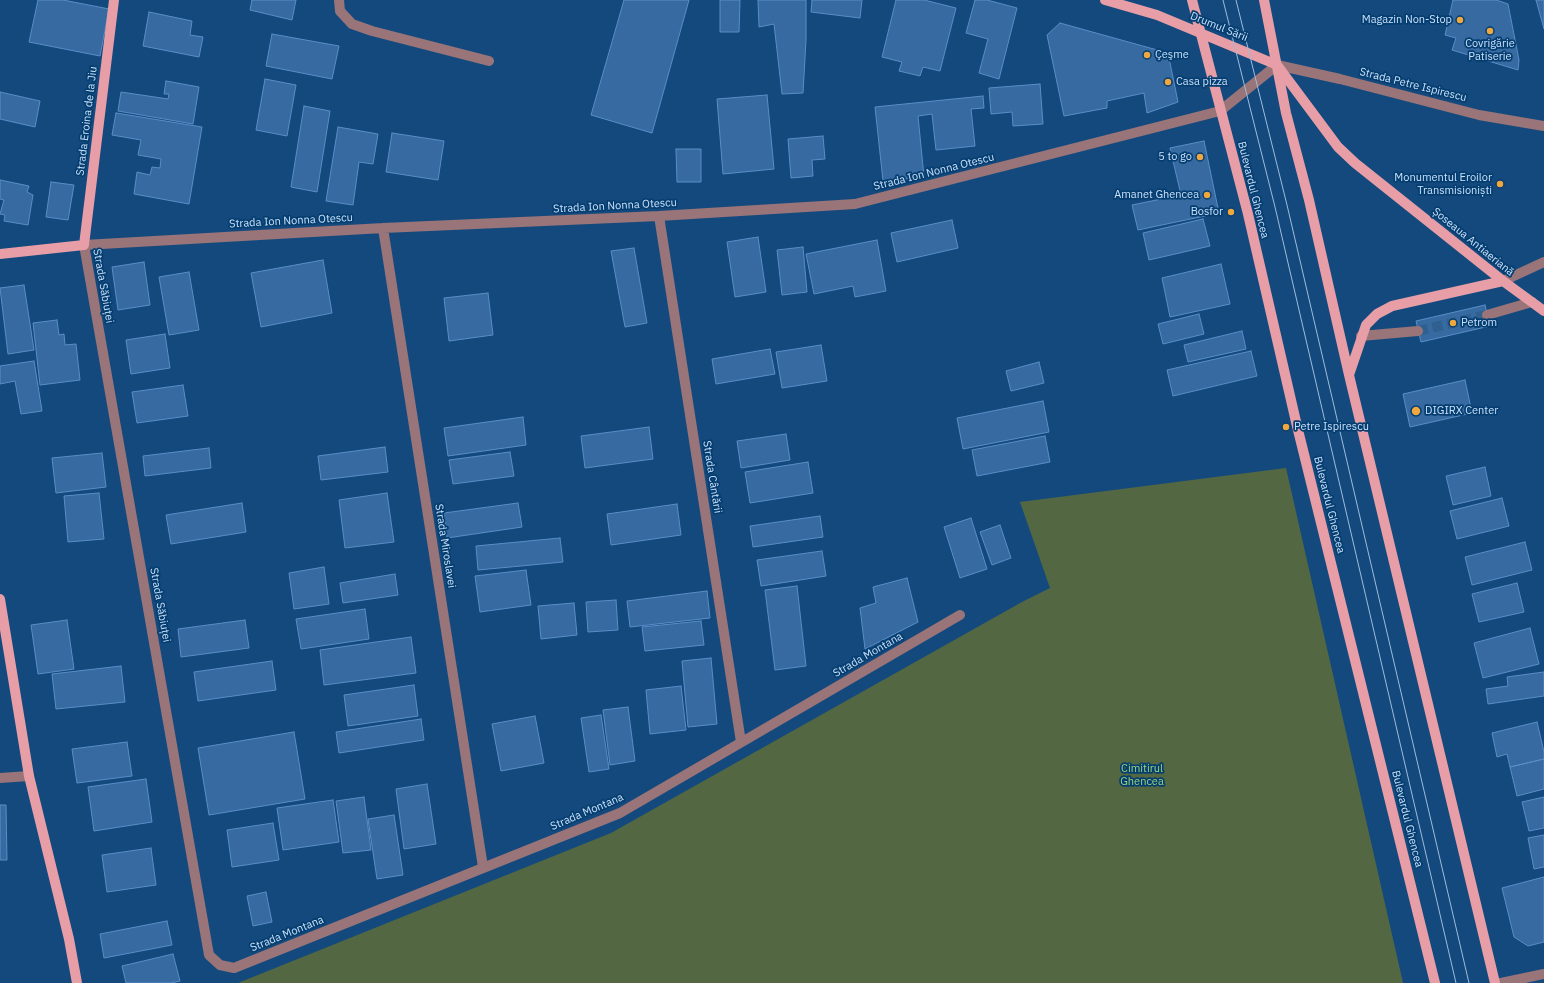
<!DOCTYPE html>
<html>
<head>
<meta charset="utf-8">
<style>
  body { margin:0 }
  canvas { display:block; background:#14497d }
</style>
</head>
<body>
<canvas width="1544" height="983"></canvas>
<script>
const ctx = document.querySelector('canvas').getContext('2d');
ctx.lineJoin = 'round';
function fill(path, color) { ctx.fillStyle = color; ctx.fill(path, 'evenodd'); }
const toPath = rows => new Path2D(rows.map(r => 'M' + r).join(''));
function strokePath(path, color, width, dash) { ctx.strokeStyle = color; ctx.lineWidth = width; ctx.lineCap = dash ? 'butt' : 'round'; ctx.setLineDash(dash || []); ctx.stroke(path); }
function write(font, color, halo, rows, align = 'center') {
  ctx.font = font + ' "IBM Plex Sans",sans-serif'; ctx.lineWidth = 3.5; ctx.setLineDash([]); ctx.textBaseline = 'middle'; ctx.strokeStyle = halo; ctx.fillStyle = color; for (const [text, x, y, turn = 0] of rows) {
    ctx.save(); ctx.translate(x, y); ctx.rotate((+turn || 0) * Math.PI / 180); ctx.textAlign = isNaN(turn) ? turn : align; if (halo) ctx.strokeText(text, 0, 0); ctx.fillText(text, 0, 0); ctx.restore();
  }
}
fill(toPath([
  [1286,468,1403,983,238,983,611,833,1022,602,1050,588,1020,502]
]), '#536842');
const building = toPath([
  [38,0,63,0,109,9,100,56,29,42,38,0],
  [252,0,296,0,292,20,250,10,252,0],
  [624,0,689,0,652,133,591,115,624,0],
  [720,0,740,0,739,32,720,32,720,0],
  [758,0,806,0,806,40,803,93,782,94,774,24,759,27,758,0],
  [812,0,862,0,860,18,811,12,812,0],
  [896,0,924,0,956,8,940,71,923,67,920,76,899,71,902,62,882,57,896,0],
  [975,0,987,0,1017,8,999,79,979,73,988,39,966,33,975,0],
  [1453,0,1496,0,1508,4,1519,60,1518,70,1452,50,1456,38,1445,35,1453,0],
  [1536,0,1544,0,1544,29,1536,0],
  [149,12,192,21,190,35,203,37,199,57,143,46,149,12],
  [1060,23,1168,53,1178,102,1147,113,1144,93,1107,101,1107,108,1064,116,1047,35,1060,23],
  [272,34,339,46,332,79,266,66,272,34],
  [265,79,296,85,287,136,256,130,265,79],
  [166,81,199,87,193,124,118,111,121,92,168,99,169,94,164,94,166,81],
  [1040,84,1043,124,1013,126,1012,112,991,114,989,88,1040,84],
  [0,92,40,101,35,127,0,119,0,92],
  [767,95,774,169,723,174,717,99,767,95],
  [983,96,984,108,971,109,975,146,936,150,932,114,918,116,924,177,883,181,875,107,983,96],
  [304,106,330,111,317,192,291,187,304,106],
  [116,113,202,127,189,204,134,194,137,172,150,175,152,167,160,168,161,159,138,155,141,140,112,135,116,113],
  [338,127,378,134,373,164,359,162,353,205,326,201,338,127],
  [392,133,444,141,438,180,386,172,392,133],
  [823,136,825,159,812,160,813,176,791,178,788,139,823,136],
  [1204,141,1219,213,1138,230,1132,205,1181,195,1170,148,1204,141],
  [676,149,701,149,701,182,677,182,676,149],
  [0,180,29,186,27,192,33,195,28,225,4,221,5,215,0,214,4,200,0,199,0,180],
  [51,182,74,185,68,220,46,217,51,182],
  [1203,219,1210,246,1149,260,1143,233,1203,219],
  [952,220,958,248,897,262,891,233,952,220],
  [758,237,766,292,735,297,727,242,758,237],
  [877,240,886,291,855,297,853,286,814,294,806,254,877,240],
  [803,247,807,292,782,295,777,250,803,247],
  [634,248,647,323,625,327,611,251,634,248],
  [323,260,332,313,261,327,251,273,323,260],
  [144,262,150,305,118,310,112,267,144,262],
  [1221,264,1230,304,1170,317,1162,278,1221,264],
  [189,272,199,330,169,335,159,277,189,272],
  [24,285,34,350,8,354,0,288,24,285],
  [488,293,493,335,449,341,444,298,488,293],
  [1485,305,1490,326,1421,342,1416,321,1485,305],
  [1199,314,1204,334,1163,344,1158,324,1199,314],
  [57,320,59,335,64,334,65,345,76,344,80,380,40,385,33,323,57,320],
  [1242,331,1246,349,1188,362,1184,345,1242,331],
  [165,334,170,368,131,374,126,340,165,334],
  [821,345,827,381,782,388,776,352,821,345],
  [770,349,775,374,716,384,712,359,770,349],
  [1251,351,1257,376,1173,396,1167,370,1251,351],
  [34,361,42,411,21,414,15,381,0,384,0,366,34,361],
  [1039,362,1044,383,1011,391,1006,371,1039,362],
  [1465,380,1472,413,1410,427,1403,394,1465,380],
  [183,385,188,416,137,423,132,392,183,385],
  [1043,401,1049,432,963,449,957,418,1043,401],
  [523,417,526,445,448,456,444,428,523,417],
  [649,427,653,459,585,468,581,436,649,427],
  [786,434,790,460,741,468,737,441,786,434],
  [1045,436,1050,462,977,476,972,450,1045,436],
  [385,447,388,472,321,480,318,456,385,447],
  [209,448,211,468,145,476,143,456,209,448],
  [510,452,514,476,453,484,449,460,510,452],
  [102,453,106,487,56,493,52,458,102,453],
  [808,462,813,493,750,503,745,472,808,462],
  [1485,467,1491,496,1453,505,1446,476,1485,467],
  [99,493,104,539,68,542,64,496,99,493],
  [387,493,394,542,345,548,339,500,387,493],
  [1502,498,1509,526,1457,539,1450,511,1502,498],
  [242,503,246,532,171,544,166,515,242,503],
  [518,503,522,527,447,538,444,513,518,503],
  [677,504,681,535,611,545,607,514,677,504],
  [820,516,823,537,753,547,750,526,820,516],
  [971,518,987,569,960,578,944,527,971,518],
  [1000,525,1011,558,992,565,980,532,1000,525],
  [560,538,563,562,478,570,476,546,560,538],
  [1525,542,1532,570,1472,585,1465,557,1525,542],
  [822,551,826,576,761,586,757,560,822,551],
  [324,567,329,604,294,609,289,573,324,567],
  [526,570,531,605,480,612,475,576,526,570],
  [395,574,398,595,343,603,340,583,395,574],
  [907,578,918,622,865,649,860,608,876,603,873,587,907,578],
  [1517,583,1524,612,1479,622,1472,594,1517,583],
  [797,586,806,666,775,670,765,590,797,586],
  [707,591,710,618,630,627,627,601,707,591],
  [616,600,618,630,588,632,586,602,616,600],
  [574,603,577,635,541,639,538,606,574,603],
  [365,609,369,639,301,649,296,619,365,609],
  [67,620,74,669,38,674,31,625,67,620],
  [245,620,249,648,181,657,178,629,245,620],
  [701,621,704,645,645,651,642,627,701,621],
  [1530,628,1539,664,1483,678,1474,643,1530,628],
  [411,637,416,673,324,685,320,650,411,637],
  [711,658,717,724,688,727,682,661,711,658],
  [272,661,276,690,198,701,194,672,272,661],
  [121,666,125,702,56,709,52,674,121,666],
  [1544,672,1544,696,1488,704,1486,689,1508,686,1507,677,1544,672],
  [414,685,418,716,348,726,344,695,414,685],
  [681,686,686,730,650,734,646,690,681,686],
  [628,707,635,761,610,765,603,710,628,707],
  [601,715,609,769,589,772,581,718,601,715],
  [535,716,544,763,501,771,492,724,535,716],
  [421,719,424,740,339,753,336,732,421,719],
  [1537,722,1544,752,1544,759,1510,767,1507,754,1497,757,1492,733,1537,722],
  [294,732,305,799,209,815,198,748,294,732],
  [127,742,132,776,77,783,72,749,127,742],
  [1544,759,1544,789,1517,796,1510,767,1544,759],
  [146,779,152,822,94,831,88,787,146,779],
  [427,784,436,844,404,849,396,789,427,784],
  [364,797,371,850,343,853,336,801,364,797],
  [1544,797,1544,828,1529,831,1522,802,1544,797],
  [333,800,339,842,283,850,277,808,333,800],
  [0,805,6,805,7,860,0,860,0,805],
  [394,815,403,875,377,879,368,819,394,815],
  [273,823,279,860,232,867,227,830,273,823],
  [1544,835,1544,867,1534,869,1528,838,1544,835],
  [151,848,156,885,107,892,102,855,151,848],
  [1544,877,1544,942,1528,946,1514,937,1502,888,1544,877],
  [266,892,272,922,253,926,247,896,266,892],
  [167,921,172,945,104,958,100,934,167,921],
  [173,954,180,981,171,983,126,983,122,966,173,954]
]);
fill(building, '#376aa1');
strokePath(building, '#598dc7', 1);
strokePath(toPath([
  [1418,331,1487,315]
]), '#2f6090', 10, [10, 5]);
strokePath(toPath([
  [339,0,340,11,352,24,372,31,489,61],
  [659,216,741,742],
  [383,228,483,867],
  [1503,281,1544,262],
  [1487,315,1532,302],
  [1361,336,1418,331],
  [960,615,620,813,234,968,220,965,209,955,84,245,383,228,659,216,855,204,1220,111,1277,65,1340,79,1479,115,1544,126],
  [0,778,29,776],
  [1501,983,1544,974]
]), '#997478', 10);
strokePath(toPath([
  [1105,0,1157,15,1277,65,1338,147,1355,163,1503,281,1544,311],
  [1192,0,1248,214,1297,426,1435,983],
  [1264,0,1286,113,1309,200,1349,375,1495,983],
  [0,254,84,245,114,0],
  [1349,375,1366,325,1377,314,1392,306,1503,281],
  [0,599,29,776,69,939,77,983]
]), '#e89ea6', 10);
strokePath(toPath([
  [1223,0,1275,207,1456,983],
  [1236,0,1287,205,1469,983]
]), '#9ebcdb', 1);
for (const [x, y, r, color] of [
  [1460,20,4,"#efa73e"],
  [1490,31,4,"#efa73e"],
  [1147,55,4,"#efa73e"],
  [1168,82,4,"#efa73e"],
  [1200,157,4,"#efa73e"],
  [1500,184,4,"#efa73e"],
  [1207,195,4,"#efa73e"],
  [1231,212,4,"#efa73e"],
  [1453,323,4,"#efa73e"],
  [1416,411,5,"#efa73e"],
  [1286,427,4,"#efa73e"]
]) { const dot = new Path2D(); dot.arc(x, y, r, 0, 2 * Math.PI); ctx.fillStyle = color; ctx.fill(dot); strokePath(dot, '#053e71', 1.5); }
write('11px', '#cbe1fa', '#053e71', [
  ["Magazin Non-Stop",1452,20],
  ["Covrigărie",1490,44,"center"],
  ["Patiserie",1490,57,"center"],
  ["Çeşme",1155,55,"left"],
  ["Casa pizza",1176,82,"left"],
  ["5 to go",1192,157],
  ["Monumentul Eroilor",1492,178],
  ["Transmisioniști",1492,191],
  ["Amanet Ghencea",1199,195],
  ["Bosfor",1223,212],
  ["Petrom",1461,323,"left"],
  ["DIGIRX Center",1425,411,"left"],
  ["Petre Ispirescu",1294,427,"left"]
], 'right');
write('11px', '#cbe1fa', '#053e71', [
  ["Drumul Sării",1219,27,22],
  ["Strada Petre Ispirescu",1413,85,14],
  ["Strada Eroina de la Jiu",87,121,-83],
  ["Strada Ion Nonna Otescu",934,172,-14],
  ["Bulevardul Ghencea",1253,190,76],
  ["Strada Ion Nonna Otescu",615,206,-3],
  ["Strada Ion Nonna Otescu",291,221,-3],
  ["Șoseaua Antiaeriană",1473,242,39],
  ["Strada Săbiuței",103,286,80],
  ["Strada Cântării",712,477,81],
  ["Bulevardul Ghencea",1329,505,76],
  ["Strada Miroslavei",445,546,81],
  ["Strada Săbiuței",160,605,80],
  ["Strada Montana",868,655,-30],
  ["Strada Montana",587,812,-23],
  ["Bulevardul Ghencea",1407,819,76],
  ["Strada Montana",287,934,-22]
]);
write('11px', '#a2d578', '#053e71', [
  ["Cimitirul",1142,769],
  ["Ghencea",1142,782]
]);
</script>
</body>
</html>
